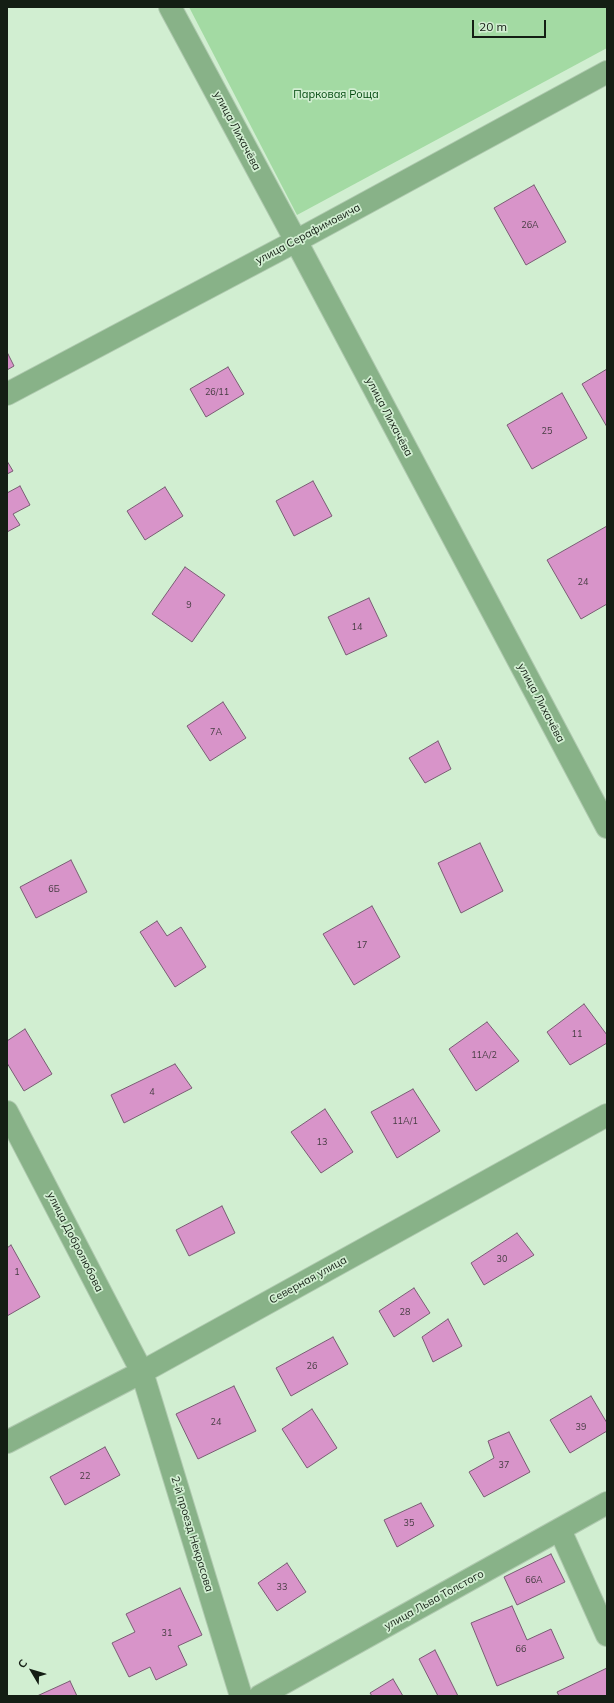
<!DOCTYPE html>
<html>
<head>
<meta charset="utf-8">
<style>
  body { margin:0 }
  #map { position:relative; width:614px; height:1703px; overflow:hidden; background:#d1eed1; font-family:Mulish,sans-serif }
  canvas { display:block }
  .frame { position:absolute; inset:0; border:8px solid #141e14; pointer-events:none }
  .north { position:absolute; left:12px; top:1651px; width:40px; height:40px; -webkit-text-stroke:3px #d1eed1; paint-order:stroke; rotate:308deg; font-size:11px; font-weight:700; line-height:16px; text-align:center; color:#141e14 }
  .north::after { content:''; display:block; margin:auto; width:14px; height:18px; background:#141e14; clip-path:polygon(50% 0,100% 100%,50% 72%,0 100%) }
  .scale { position:absolute; left:472px; top:20px; width:74px; height:18px; box-sizing:border-box; border:2px solid #141e14; border-top:0; padding-left:5px; font-size:12px; line-height:14px; white-space:nowrap; color:#141e14; -webkit-text-stroke:3px #d1eed1; paint-order:stroke }
</style>
</head>
<body>
<div id="map">
<canvas width="614" height="1703"></canvas>
<div class="frame"></div>
<div class="north">С</div>
<div class="scale">20 m</div>
</div>
<script>
const ctx = document.querySelector('canvas').getContext('2d');
ctx.lineJoin = 'round';
function fill(path, color) { ctx.fillStyle = color; ctx.fill(path, 'evenodd'); }
const toPath = rows => new Path2D(rows.map(r => 'M' + r).join(''));
function strokePath(path, color, width, dash) { ctx.strokeStyle = color; ctx.lineWidth = width; ctx.lineCap = dash ? 'butt' : 'round'; ctx.setLineDash(dash || []); ctx.stroke(path); }
function write(font, color, halo, rows, align = 'center') {
  ctx.font = font + ' Mulish,sans-serif'; ctx.lineWidth = 3.5; ctx.setLineDash([]); ctx.textBaseline = 'middle'; ctx.strokeStyle = halo; ctx.fillStyle = color; for (const [text, x, y, turn = 0] of rows) {
    ctx.save(); ctx.translate(x, y); ctx.rotate((+turn || 0) * Math.PI / 180); ctx.textAlign = isNaN(turn) ? turn : align; if (halo) ctx.strokeText(text, 0, 0); ctx.fillText(text, 0, 0); ctx.restore();
  }
}
fill(toPath([
  [189,7,607,7,607,48,297,215]
]), '#a3daa3');
const building = toPath([
  [534,185,566,242,526,265,494,208,534,185],
  [7,352,14,366,7,370,7,352],
  [228,367,244,394,206,417,190,389,228,367],
  [607,369,607,427,582,384,607,369],
  [562,393,587,438,532,469,507,425,562,393],
  [7,461,13,471,7,474,7,461],
  [313,481,332,516,294,536,276,501,313,481],
  [20,486,30,505,13,514,20,525,7,532,7,493,20,486],
  [165,487,183,516,145,540,127,511,165,487],
  [607,526,607,604,581,619,547,560,607,526],
  [185,567,225,595,192,642,152,614,185,567],
  [369,598,387,636,346,655,328,617,369,598],
  [223,702,246,738,210,761,187,726,223,702],
  [438,741,451,769,425,783,409,758,438,741],
  [480,843,503,891,461,913,438,863,480,843],
  [71,860,87,892,36,918,20,887,71,860],
  [372,906,400,957,354,985,323,934,372,906],
  [157,921,167,936,181,927,206,967,175,987,140,932,157,921],
  [584,1004,607,1035,607,1043,570,1065,547,1032,584,1004],
  [487,1022,519,1061,476,1091,449,1049,487,1022],
  [25,1029,52,1074,24,1091,7,1063,7,1041,25,1029],
  [175,1064,192,1088,124,1123,111,1095,175,1064],
  [413,1089,440,1131,397,1158,371,1112,413,1089],
  [325,1109,353,1152,321,1173,291,1132,325,1109],
  [222,1206,235,1233,189,1256,176,1230,222,1206],
  [517,1233,534,1255,484,1285,471,1263,517,1233],
  [11,1245,40,1297,7,1316,7,1248,11,1245],
  [414,1288,430,1313,394,1337,379,1311,414,1288],
  [448,1319,462,1346,433,1362,422,1337,448,1319],
  [333,1337,348,1364,291,1396,276,1368,333,1337],
  [234,1386,256,1431,198,1459,176,1414,234,1386],
  [591,1396,607,1423,607,1431,570,1453,550,1420,591,1396],
  [312,1409,337,1448,307,1468,282,1429,312,1409],
  [509,1432,530,1472,484,1497,469,1472,494,1458,488,1441,509,1432],
  [105,1447,120,1475,65,1505,50,1477,105,1447],
  [421,1503,434,1526,397,1547,384,1520,421,1503],
  [551,1554,565,1582,517,1605,504,1577,551,1554],
  [287,1563,306,1592,277,1611,258,1583,287,1563],
  [180,1588,202,1635,178,1646,187,1665,156,1680,150,1667,129,1677,112,1643,135,1632,126,1614,180,1588],
  [512,1606,527,1640,551,1629,564,1658,497,1686,471,1623,512,1606],
  [435,1650,458,1696,438,1696,419,1659,435,1650],
  [607,1668,607,1696,559,1696,557,1692,607,1668],
  [393,1679,403,1696,372,1696,370,1693,393,1679],
  [70,1681,77,1696,37,1696,70,1681]
]);
fill(building, '#d894c9');
strokePath(building, '#795d73', 1);
const minor = toPath([
  [170,7,296,241,607,827],
  [7,394,296,241,607,72],
  [7,1112,142,1372,241,1696],
  [7,1442,142,1372,607,1115],
  [560,1530,607,1635],
  [260,1696,607,1503]
]);
strokePath(minor, '#afc9af', 24);
strokePath(minor, '#88b288', 22);
write('9px', '#453c41', null, [
  ["26А",530,225],
  ["26/11",217,392],
  ["25",547,431],
  ["24",583,582],
  ["9",189,605],
  ["14",357,627],
  ["7А",216,732],
  ["6Б",54,889],
  ["17",362,945],
  ["11",577,1034],
  ["11А/2",484,1055],
  ["4",152,1092],
  ["11А/1",405,1121],
  ["13",322,1142],
  ["30",502,1259],
  ["1",17,1272],
  ["28",405,1312],
  ["26",312,1366],
  ["24",216,1422],
  ["39",581,1427],
  ["37",504,1465],
  ["22",85,1476],
  ["35",409,1523],
  ["66А",534,1580],
  ["33",282,1587],
  ["31",167,1633],
  ["66",521,1649]
]);
write('11px', '#01480e', '#d1eed1', [
  ["Парковая Роща",336,95]
]);
write('11px', '#141e14', '#d1eed1', [
  ["улица Лихачёва",237,131,62],
  ["улица Серафимовича",308,234,-28],
  ["улица Лихачёва",389,417,62],
  ["улица Лихачёва",541,703,62],
  ["улица Добролюбова",75,1242,63],
  ["Северная улица",308,1280,-29],
  ["2-й проезд Некрасова",192,1534,73],
  ["улица Льва Толстого",434,1600,-29]
]);
</script>
</body>
</html>
